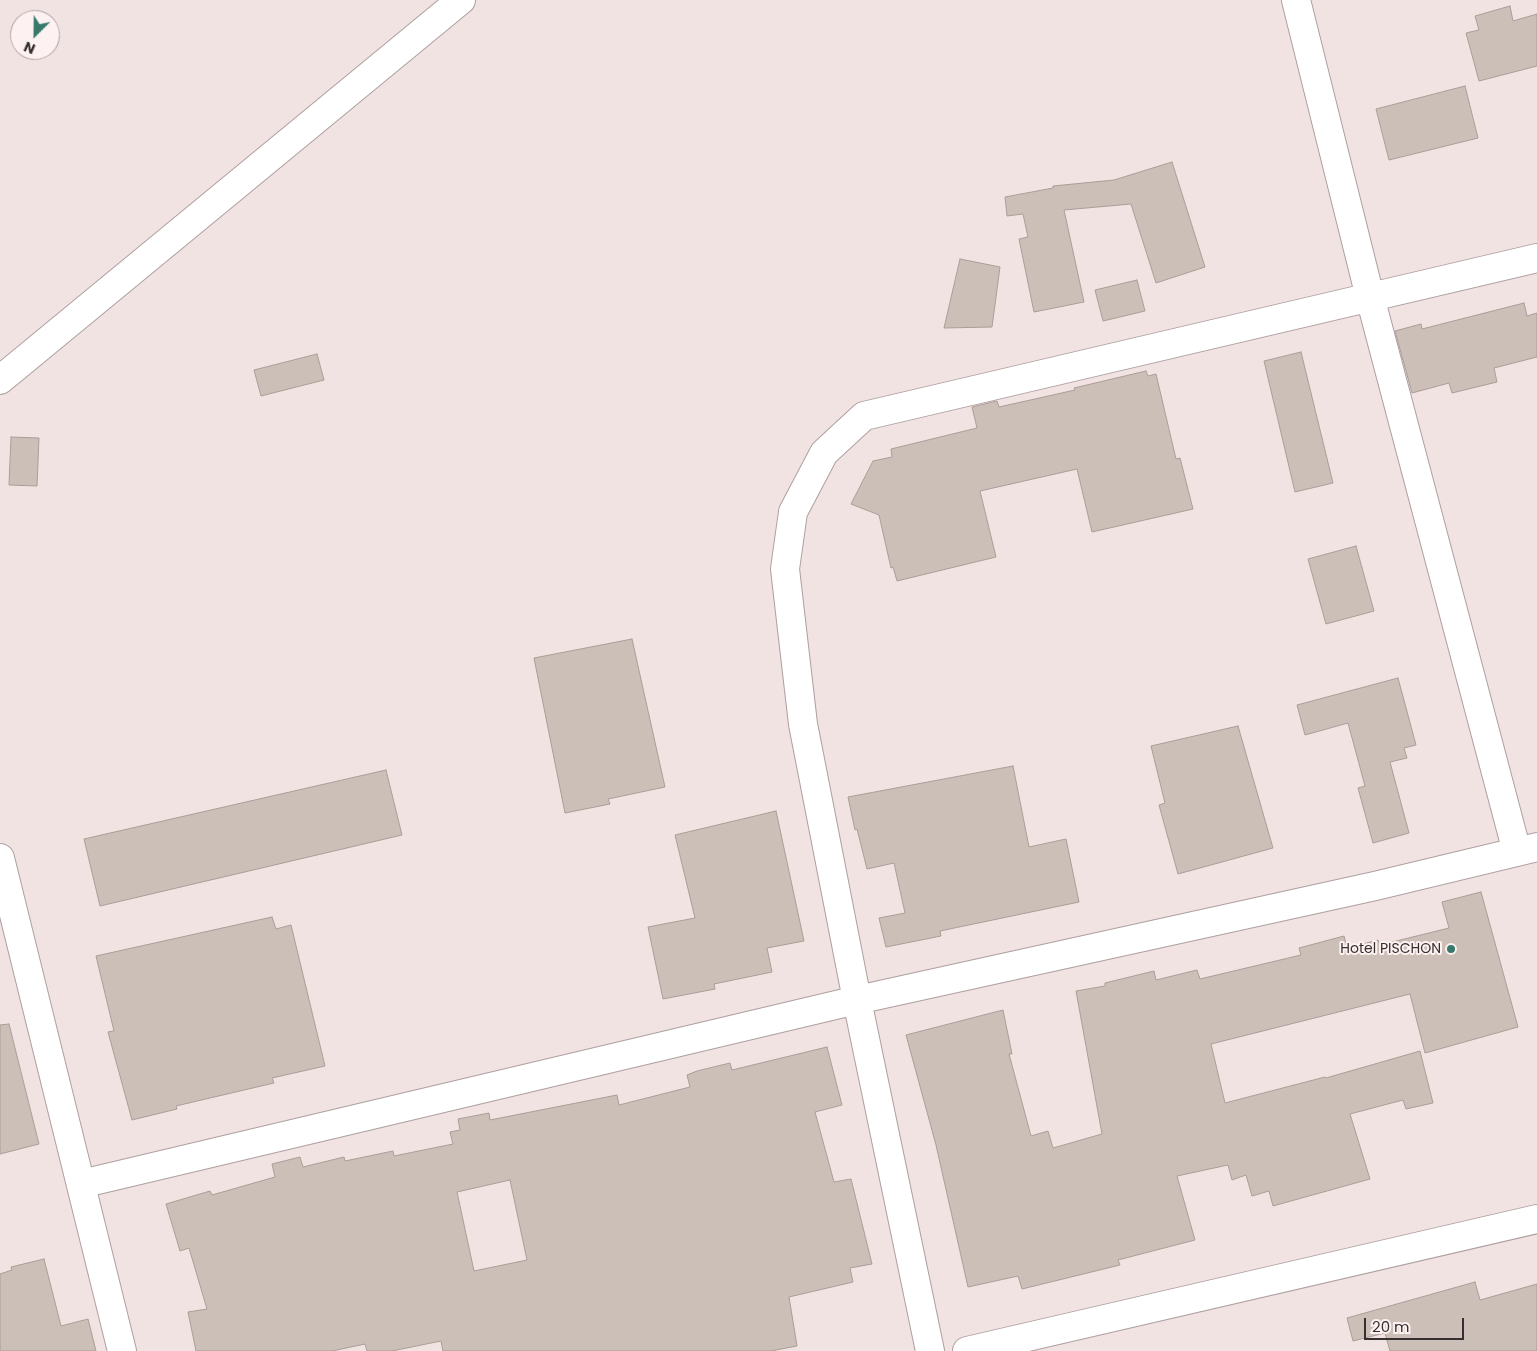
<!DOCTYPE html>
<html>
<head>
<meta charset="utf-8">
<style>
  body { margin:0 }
  #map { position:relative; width:1537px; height:1351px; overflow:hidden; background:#f2e3e3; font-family:Poppins,sans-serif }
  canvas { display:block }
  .north { position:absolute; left:10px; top:10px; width:50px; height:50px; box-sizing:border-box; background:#fdf1f1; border:1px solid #ada3a3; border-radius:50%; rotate:203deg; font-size:14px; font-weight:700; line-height:20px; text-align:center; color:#352f2f }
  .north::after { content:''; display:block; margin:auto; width:18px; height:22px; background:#377a6c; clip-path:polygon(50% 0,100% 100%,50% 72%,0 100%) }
  .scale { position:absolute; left:1364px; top:1318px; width:100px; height:22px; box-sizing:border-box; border:2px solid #352f2f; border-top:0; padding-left:6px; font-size:15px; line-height:18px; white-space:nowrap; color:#352f2f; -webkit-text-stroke:4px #fdf1f1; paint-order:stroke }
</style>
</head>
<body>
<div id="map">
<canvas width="1537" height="1351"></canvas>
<div class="north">N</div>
<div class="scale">20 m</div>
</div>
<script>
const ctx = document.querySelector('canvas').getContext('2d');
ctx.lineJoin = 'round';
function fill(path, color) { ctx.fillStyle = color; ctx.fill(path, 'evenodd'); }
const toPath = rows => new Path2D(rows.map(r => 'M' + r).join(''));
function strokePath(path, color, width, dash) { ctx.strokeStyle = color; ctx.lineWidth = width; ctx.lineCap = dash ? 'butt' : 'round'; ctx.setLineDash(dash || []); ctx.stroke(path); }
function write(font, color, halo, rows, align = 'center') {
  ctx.font = font + ' Poppins,sans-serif'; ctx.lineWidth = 4; ctx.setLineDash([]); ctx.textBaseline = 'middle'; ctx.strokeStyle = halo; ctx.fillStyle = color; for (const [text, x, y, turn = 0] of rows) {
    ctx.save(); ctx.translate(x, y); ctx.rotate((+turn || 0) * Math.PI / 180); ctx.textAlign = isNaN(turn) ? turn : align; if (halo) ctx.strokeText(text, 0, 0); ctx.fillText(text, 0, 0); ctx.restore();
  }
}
const building = toPath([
  [1510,6,1513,21,1537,14,1537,66,1479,81,1466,33,1479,30,1475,16,1510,6],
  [1465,86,1478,138,1389,160,1376,109,1465,86],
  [1172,162,1205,267,1156,283,1131,204,1064,210,1084,302,1034,312,1019,239,1028,237,1023,214,1007,216,1005,197,1053,188,1053,186,1114,180,1172,162],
  [960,259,1000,267,992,327,944,328,960,259],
  [1137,280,1145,311,1103,321,1095,290,1137,280],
  [1524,303,1527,316,1537,313,1537,357,1494,368,1497,382,1452,393,1449,383,1412,393,1395,331,1421,324,1422,329,1524,303],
  [1301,352,1333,483,1295,492,1264,361,1301,352],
  [317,354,324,380,261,396,254,370,317,354],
  [1146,371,1148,376,1156,374,1176,459,1180,458,1193,509,1092,532,1077,469,980,491,996,557,897,581,893,567,891,568,879,515,851,504,873,461,892,457,891,449,977,428,972,407,997,401,999,407,1075,390,1074,388,1146,371],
  [11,437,39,438,37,486,9,485,11,437],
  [1356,546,1374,611,1326,624,1308,559,1356,546],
  [632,639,665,787,608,799,610,804,565,813,534,658,632,639],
  [1398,678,1416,745,1404,748,1407,758,1390,762,1409,833,1373,843,1358,788,1365,786,1348,723,1305,735,1297,705,1398,678],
  [1238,726,1273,848,1178,874,1159,805,1165,803,1151,746,1238,726],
  [1013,766,1029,847,1066,839,1079,902,940,931,941,936,886,947,879,918,905,913,894,863,867,869,857,829,855,830,848,797,1013,766],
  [386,770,402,835,100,906,84,839,386,770],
  [776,811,804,941,767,948,772,972,714,984,715,989,663,999,648,927,695,918,675,835,776,811],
  [1481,892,1518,1027,1425,1053,1410,994,1211,1044,1225,1103,1325,1077,1326,1078,1420,1051,1433,1103,1406,1109,1403,1100,1350,1114,1370,1179,1273,1206,1269,1191,1252,1196,1246,1175,1232,1180,1228,1165,1177,1176,1195,1240,1118,1260,1120,1265,1022,1289,1018,1276,968,1287,936,1145,906,1035,1003,1010,1012,1054,1009,1054,1031,1136,1048,1131,1053,1148,1102,1134,1076,991,1105,986,1105,983,1154,971,1156,980,1197,970,1200,979,1301,955,1299,948,1344,936,1347,948,1378,940,1380,945,1449,928,1442,902,1481,892],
  [272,917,276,929,291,925,325,1066,272,1078,274,1083,176,1106,177,1109,132,1120,108,1032,114,1031,96,956,272,917],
  [9,1024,39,1144,0,1154,0,1025,9,1024],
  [827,1047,842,1105,815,1112,834,1182,851,1179,872,1264,850,1268,853,1282,789,1297,797,1346,771,1351,443,1351,441,1341,392,1351,367,1351,365,1344,332,1351,196,1351,188,1312,207,1309,189,1248,180,1251,166,1204,210,1191,212,1195,275,1177,272,1164,300,1157,303,1167,344,1157,345,1161,393,1151,394,1156,453,1144,450,1132,460,1130,458,1119,489,1113,490,1120,617,1095,619,1105,690,1087,687,1075,697,1071,730,1063,732,1070,827,1047],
  [510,1180,527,1260,474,1271,457,1192,510,1180],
  [44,1259,61,1326,88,1319,96,1351,0,1351,0,1274,12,1270,11,1267,44,1259],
  [1475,1282,1480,1300,1537,1284,1537,1351,1390,1351,1385,1333,1353,1341,1347,1318,1475,1282]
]);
fill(building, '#ccbfb8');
strokePath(building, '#aa9d97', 1);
const minor = toPath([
  [1296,0,1370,297,1517,852],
  [0,380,461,0],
  [0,858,122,1351],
  [81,1184,857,1000,1375,886,1537,847],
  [930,1351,857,1000,803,724,785,569,793,512,824,453,864,416,1537,258],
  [967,1351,1537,1219]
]);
strokePath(minor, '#ae9fa0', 30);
strokePath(minor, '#fff', 28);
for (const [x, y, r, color] of [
  [1451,949,5,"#377a6c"]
]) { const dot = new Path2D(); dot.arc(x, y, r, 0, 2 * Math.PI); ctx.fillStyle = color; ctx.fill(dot); strokePath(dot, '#fdf1f1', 2); }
write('14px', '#352f2f', '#fdf1f1', [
  ["Hotel PISCHON",1441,949]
], 'right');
</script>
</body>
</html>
